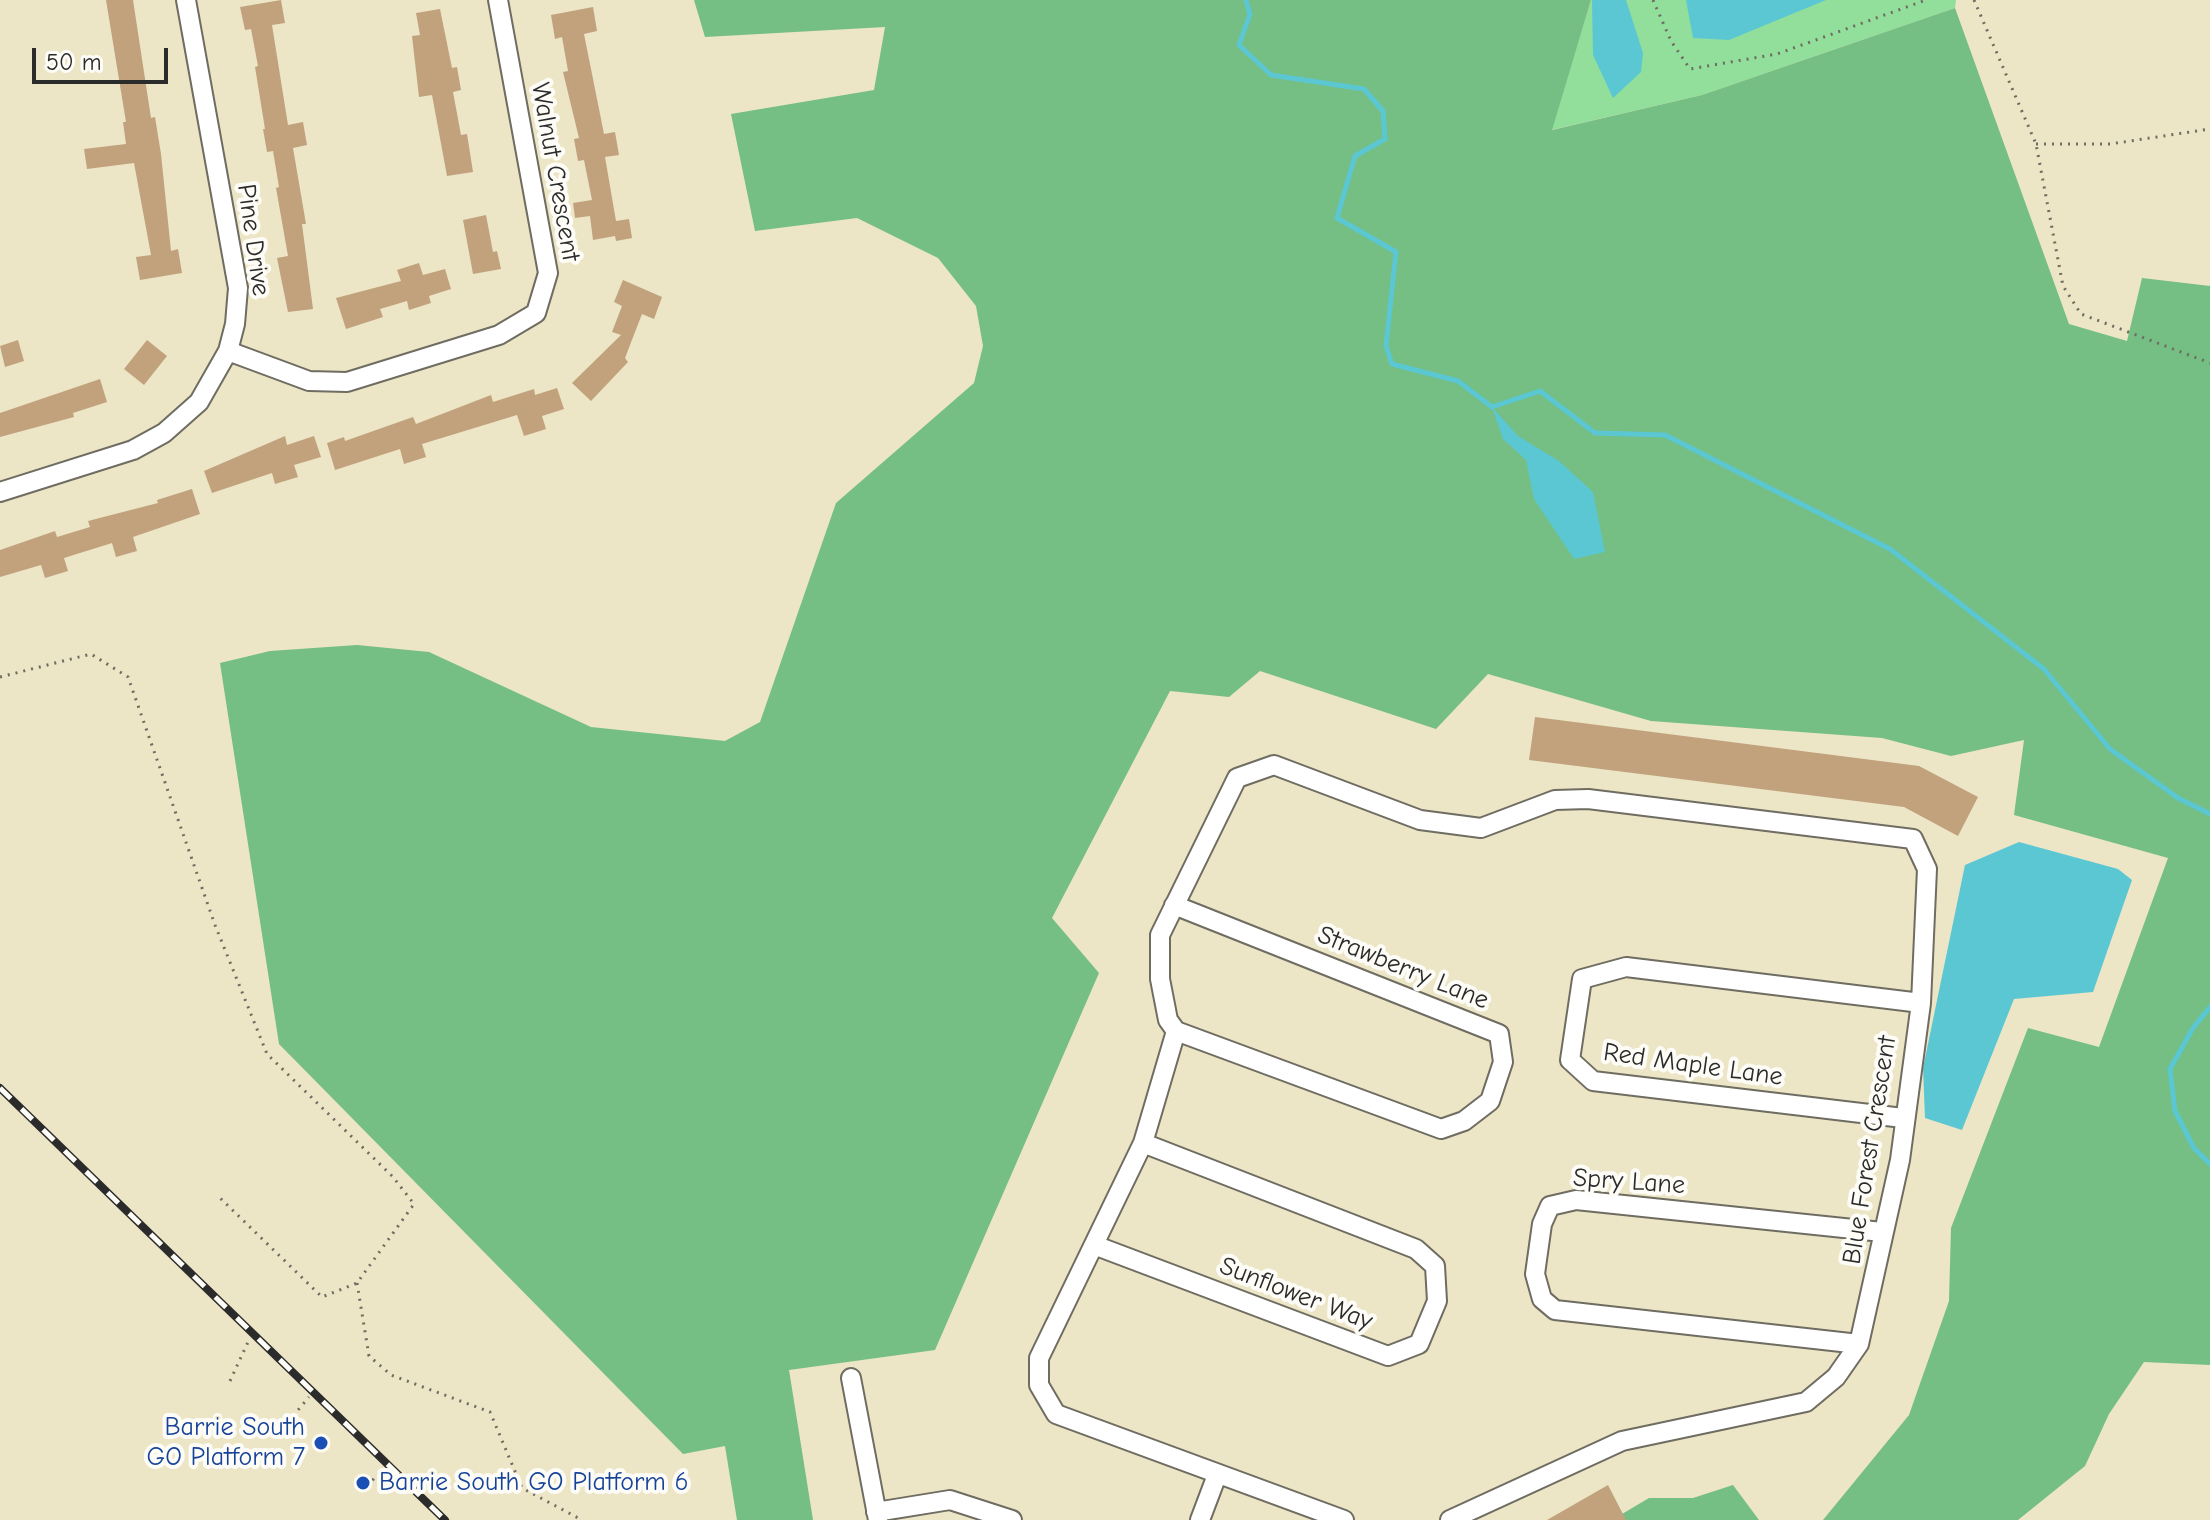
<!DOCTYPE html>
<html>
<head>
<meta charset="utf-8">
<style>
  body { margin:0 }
  #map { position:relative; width:2210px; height:1520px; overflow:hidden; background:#ece5c6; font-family:"Comic Neue",sans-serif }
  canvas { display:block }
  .scale { position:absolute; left:32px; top:48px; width:136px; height:36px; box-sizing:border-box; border:4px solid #2b2b2b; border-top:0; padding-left:10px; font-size:24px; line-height:28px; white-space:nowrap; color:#2b2b2b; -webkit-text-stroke:6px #fdfcf7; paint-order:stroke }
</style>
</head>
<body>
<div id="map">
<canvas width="2210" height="1520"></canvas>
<div class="scale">50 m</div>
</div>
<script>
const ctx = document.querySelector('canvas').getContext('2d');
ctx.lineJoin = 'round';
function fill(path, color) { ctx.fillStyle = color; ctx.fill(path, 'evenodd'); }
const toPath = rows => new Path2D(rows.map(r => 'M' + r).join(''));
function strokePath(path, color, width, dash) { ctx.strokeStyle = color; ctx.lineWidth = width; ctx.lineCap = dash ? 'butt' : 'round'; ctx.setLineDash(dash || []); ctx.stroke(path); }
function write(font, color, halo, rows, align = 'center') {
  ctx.font = font + ' "Comic Neue",sans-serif'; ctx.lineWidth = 8; ctx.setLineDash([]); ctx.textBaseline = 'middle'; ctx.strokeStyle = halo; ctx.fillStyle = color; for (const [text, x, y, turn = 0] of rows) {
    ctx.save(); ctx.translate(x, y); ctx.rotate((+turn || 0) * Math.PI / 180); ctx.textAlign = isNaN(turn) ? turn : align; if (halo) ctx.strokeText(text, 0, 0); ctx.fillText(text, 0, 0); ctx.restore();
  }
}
fill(toPath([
  [1591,0,1956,0,1955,8,1702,95,1551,130]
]), '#92df9c');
fill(toPath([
  [694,0,1591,0,1552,130,1702,95,1955,8,2069,324,2127,341,2142,278,2210,286,2210,1365,2144,1362,2109,1414,2085,1466,2018,1520,1823,1520,1909,1415,1949,1301,1951,1228,2028,1028,2099,1047,2168,858,2014,815,2024,740,1951,756,1882,738,1651,721,1488,674,1436,729,1260,671,1229,697,1170,691,1052,918,1099,973,935,1350,789,1370,813,1520,737,1520,725,1446,683,1454,279,1044,220,663,270,651,357,645,429,652,591,727,725,741,760,722,836,503,974,383,983,346,976,306,938,258,857,218,755,231,731,114,874,90,885,27,705,37],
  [1733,1485,1759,1520,1612,1520,1649,1498,1693,1498]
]), '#75be84');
fill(toPath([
  [1592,0,1626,0,1643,53,1641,72,1613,98,1593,55],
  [1686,0,1826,0,1729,40,1693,38],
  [1492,407,1518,436,1559,461,1593,492,1605,552,1574,559,1534,499,1526,460,1503,439],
  [2019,842,2118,869,2132,880,2093,992,2014,999,1962,1130,1925,1118,1923,1068,1965,865]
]), '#5bc7d3');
strokePath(toPath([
  [1246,0,1250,14,1239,45,1271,75,1364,89,1383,111,1385,139,1355,156,1337,218,1396,252,1386,346,1392,364,1458,381,1492,407,1540,391,1595,433,1665,435,1890,549,2044,669,2110,749,2178,798,2210,814],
  [2210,1007,2193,1028,2170,1069,2175,1111,2194,1148,2210,1164]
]), '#5bc7d3', 5);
fill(toPath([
  [106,0,133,0,151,118,155,117,161,154,171,251,178,249,182,273,140,280,136,257,151,255,134,163,87,169,84,149,126,144,123,122,126,122],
  [281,0,285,23,272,25,288,125,303,122,307,145,293,148,306,224,302,224,313,309,288,312,277,258,288,256,276,188,279,187,273,151,267,152,263,129,265,129,255,67,258,66,251,29,245,30,240,7],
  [593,7,597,31,584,34,604,134,615,132,619,155,605,157,616,221,629,219,632,238,616,241,615,236,593,240,590,216,575,218,573,203,592,200,584,160,578,161,574,139,579,138,563,72,568,71,562,37,555,39,551,15],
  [440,9,452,68,457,67,461,90,453,92,461,135,467,134,473,172,447,176,432,95,419,97,412,36,420,35,416,13],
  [486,215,493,252,497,251,501,269,473,274,463,220],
  [419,263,423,275,445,269,451,289,429,296,431,303,409,310,407,301,380,309,383,317,346,329,336,298,401,281,397,270],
  [623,280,662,297,654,319,642,314,625,358,628,362,591,401,572,383,621,335,612,332,622,306,614,302],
  [18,340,24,361,5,367,0,346],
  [147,340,167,356,144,385,124,369],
  [100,379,107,402,73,413,74,417,0,437,0,413],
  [557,388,564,409,542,416,546,429,524,436,517,415,422,444,426,457,404,464,400,449,335,470,327,443,344,437,345,441,413,417,416,424,491,395,493,402,534,389,535,395],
  [285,436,287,445,314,436,321,457,294,465,298,477,275,484,272,473,212,493,204,471],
  [192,489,200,514,133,537,137,551,116,557,112,543,64,558,68,571,45,578,41,565,0,577,0,550,55,531,57,537,90,527,88,521,158,503,157,500],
  [1535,717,1919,766,1978,797,1958,836,1904,807,1529,760],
  [1608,1485,1626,1520,1547,1520]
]), '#c1a27d');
const minor = toPath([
  [228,351,309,381,347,382,499,335,536,313,548,273,498,0],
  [0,492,133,450,164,433,199,402,228,351,235,324,238,288,186,0],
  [1174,905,1499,1034,1503,1062,1490,1101,1464,1121,1441,1129,1176,1031],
  [1903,1118,1593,1081,1570,1060,1582,979,1626,967,1921,1003],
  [1094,1245,1388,1356,1419,1344,1437,1301,1435,1266,1416,1249,1143,1143],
  [1859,1344,1555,1310,1542,1299,1535,1274,1542,1224,1550,1206,1576,1200,1882,1232],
  [851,1378,878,1520],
  [876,1512,950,1500,1012,1520],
  [1200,1520,1217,1475],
  [1344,1520,1056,1414,1039,1385,1039,1358,1143,1143,1176,1031,1168,1020,1160,979,1160,935,1237,778,1274,765,1420,820,1481,828,1555,800,1588,799,1913,839,1927,869,1921,1003,1900,1160,1859,1344,1836,1377,1806,1402,1622,1441,1450,1520]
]);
strokePath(minor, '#6f6c61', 22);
strokePath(toPath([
  [1653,0,1671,41,1690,69,1777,54,1926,0],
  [1974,0,2036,144,2063,286,2081,314,2210,363],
  [2036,144,2110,144,2210,129],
  [0,677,91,654,128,677,215,925,267,1054,393,1177,414,1204,357,1283,322,1297,217,1195],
  [357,1283,369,1356,391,1375,490,1412,522,1488,582,1520],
  [230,1381,249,1340],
  [293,1416,309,1397],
  [224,1421,224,1426],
  [367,1486,383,1469]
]), '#6f6c61', 3, [2, 6]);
strokePath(minor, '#fff', 18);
const rail = toPath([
  [0,1088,445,1520]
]);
strokePath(rail, '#2b2b2b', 8);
strokePath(rail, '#fdfcf7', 5, [15]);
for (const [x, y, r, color] of [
  [321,1443,8,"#1a4fb4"],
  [363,1483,8,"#1a4fb4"]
]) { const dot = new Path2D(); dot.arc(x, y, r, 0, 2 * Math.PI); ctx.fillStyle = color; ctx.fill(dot); strokePath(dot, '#fdfcf7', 3); }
write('26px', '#2b2b2b', '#fdfcf7', [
  ["Walnut Crescent",555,172,80],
  ["Pine Drive",253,240,82],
  ["Strawberry Lane",1403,968,22],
  ["Red Maple Lane",1693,1065,8],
  ["Blue Forest Crescent",1870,1150,-81],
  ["Spry Lane",1629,1182,4],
  ["Sunflower Way",1296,1294,21]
]);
write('26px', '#164399', '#fdfcf7', [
  ["Barrie South",305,1428],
  ["GO Platform 7",305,1458],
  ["Barrie South GO Platform 6",379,1483,"left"]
], 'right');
</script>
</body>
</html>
